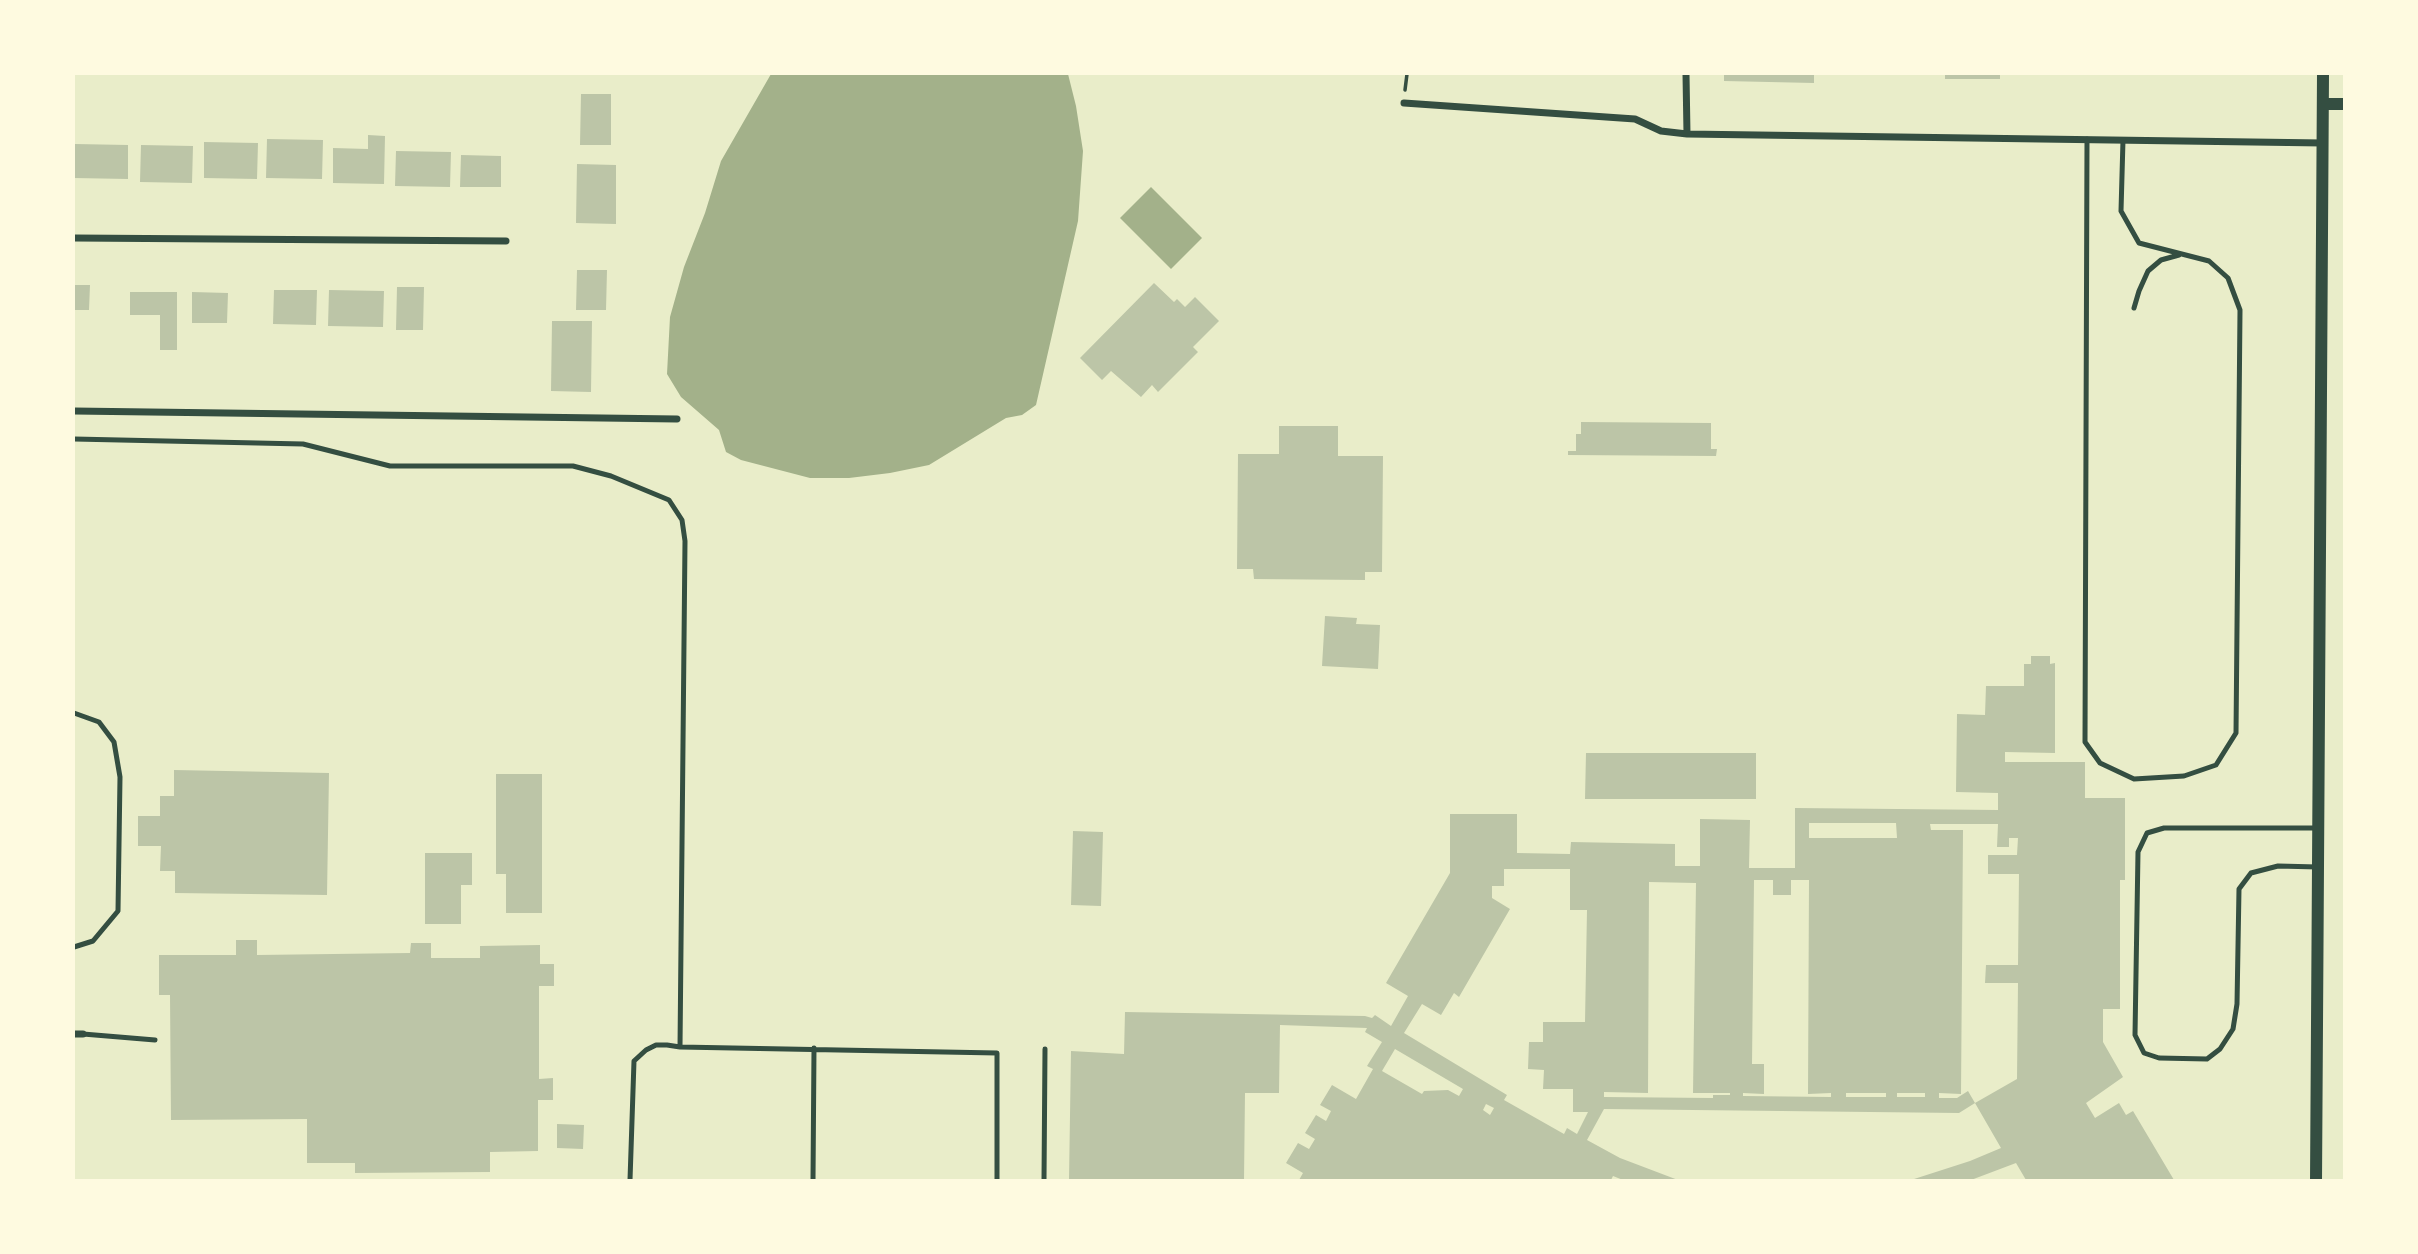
<!DOCTYPE html>
<html>
<head>
<meta charset="utf-8">
<style>
  body { margin:0 }
  #map { position:relative; width:2418px; height:1254px; overflow:hidden; background:#e9edc9; font-family:"Playfair Display",serif }
  canvas { display:block }
  .frame { position:absolute; inset:0; border:75px solid #fefae0; pointer-events:none }
</style>
</head>
<body>
<div id="map">
<canvas width="2418" height="1254"></canvas>
<div class="frame"></div>
</div>
<script>
const ctx = document.querySelector('canvas').getContext('2d');
ctx.lineJoin = 'round';
function fill(path, color) { ctx.fillStyle = color; ctx.fill(path, 'evenodd'); }
const toPath = rows => new Path2D(rows.map(r => 'M' + r).join(''));
function strokePath(path, color, width, dash) { ctx.strokeStyle = color; ctx.lineWidth = width; ctx.lineCap = dash ? 'butt' : 'round'; ctx.setLineDash(dash || []); ctx.stroke(path); }
fill(toPath([
  [771,74,1068,74,1076,106,1083,151,1078,221,1036,405,1022,415,1006,418,929,465,890,473,849,478,810,478,741,460,726,452,719,430,681,397,667,374,670,317,684,267,705,213,721,161],
  [1151,187,1202,238,1171,269,1120,218]
]), '#a3b18a');
fill(toPath([
  [1724,74,1814,74,1814,83,1724,81],
  [1945,74,2000,74,2000,79,1945,79],
  [581,94,611,94,611,145,580,145],
  [368,135,385,136,384,184,333,183,333,148,368,149],
  [267,139,323,140,322,179,266,178],
  [204,142,258,143,257,179,204,178],
  [75,144,128,145,128,179,74,178],
  [141,145,193,146,192,183,140,182],
  [396,151,451,152,450,187,395,186],
  [461,155,501,156,501,187,460,187],
  [577,164,616,165,616,224,576,223],
  [577,270,607,270,606,310,576,310],
  [1154,283,1174,302,1177,299,1185,307,1195,297,1219,321,1193,347,1198,352,1158,392,1152,385,1141,397,1111,371,1102,380,1080,358],
  [74,285,90,285,89,310,74,310],
  [397,287,424,287,423,330,396,330],
  [274,290,317,290,316,325,273,324],
  [329,290,384,291,383,327,328,326],
  [130,292,177,292,177,350,160,350,160,315,130,315],
  [192,292,228,293,227,323,192,323],
  [552,321,592,321,591,392,551,391],
  [1581,422,1711,423,1711,449,1717,449,1716,456,1568,455,1568,451,1576,451,1576,434,1581,434],
  [1279,426,1338,426,1338,456,1383,456,1382,572,1365,572,1365,580,1254,579,1253,569,1237,569,1238,454,1279,454],
  [1325,616,1357,618,1356,624,1380,625,1378,669,1322,666],
  [2031,656,2050,656,2050,664,2055,663,2055,753,2005,752,2005,762,2085,762,2085,798,2125,798,2125,880,2120,880,2120,1009,2103,1009,2103,1042,2123,1077,2086,1103,2095,1118,2119,1103,2126,1115,2133,1111,2174,1180,2026,1180,2016,1163,1971,1180,1911,1180,1970,1161,2001,1148,1975,1103,2017,1079,2018,983,1985,983,1986,965,2018,965,2019,874,1988,874,1988,855,2017,855,2018,838,2009,838,2009,847,1997,847,1998,824,1930,824,1931,830,1963,830,1961,1094,1939,1093,1939,1098,1957,1098,1968,1091,1975,1103,1959,1113,1604,1109,1587,1140,1620,1158,1678,1180,1623,1180,1613,1176,1611,1180,1299,1180,1303,1173,1286,1163,1298,1143,1309,1149,1315,1139,1305,1133,1316,1115,1326,1121,1331,1111,1320,1105,1332,1085,1356,1099,1373,1069,1367,1066,1382,1042,1365,1032,1367,1028,1280,1025,1279,1093,1245,1093,1244,1180,1069,1180,1071,1051,1124,1054,1125,1012,1365,1016,1372,1018,1375,1015,1391,1026,1408,996,1386,983,1450,873,1450,814,1517,814,1517,853,1570,854,1571,842,1675,844,1675,866,1700,866,1700,819,1750,820,1749,868,1795,868,1795,808,1998,810,1998,793,1956,792,1957,714,1985,715,1986,686,2024,686,2024,664,2031,664],
  [1809,823,1896,823,1897,838,1809,838],
  [1504,869,1570,869,1570,910,1587,910,1585,1022,1543,1022,1543,1042,1529,1042,1528,1069,1544,1070,1543,1089,1573,1089,1573,1112,1588,1112,1577,1134,1567,1128,1564,1134,1504,1100,1507,1095,1404,1033,1422,1004,1441,1015,1454,993,1459,997,1510,909,1492,898,1492,886,1504,886],
  [1754,880,1773,880,1773,895,1791,895,1791,880,1809,880,1808,1094,1831,1093,1831,1097,1743,1096,1743,1093,1764,1094,1764,1064,1752,1064],
  [1649,882,1696,883,1693,1093,1730,1093,1730,1095,1713,1095,1713,1098,1604,1097,1604,1092,1648,1093],
  [1395,1049,1463,1089,1459,1096,1448,1090,1424,1091,1422,1094,1382,1071],
  [1846,1093,1886,1093,1886,1097,1846,1097],
  [1897,1093,1925,1093,1925,1097,1897,1097],
  [1486,1104,1494,1108,1490,1115,1483,1110],
  [1586,753,1756,753,1756,799,1585,799],
  [174,770,329,773,327,895,175,893,175,871,160,871,161,846,138,846,138,816,160,816,160,796,174,796],
  [496,774,542,774,542,913,506,913,506,874,496,874],
  [1073,831,1103,832,1101,906,1071,905],
  [425,853,472,853,472,885,461,885,461,924,425,924],
  [236,940,257,940,257,955,410,953,411,943,431,943,431,958,480,958,480,946,540,945,540,964,554,964,554,986,539,986,539,1079,553,1078,553,1100,538,1100,538,1151,490,1152,490,1172,355,1173,355,1163,307,1163,307,1119,171,1120,170,995,159,995,159,955,236,955],
  [557,1124,584,1125,583,1149,557,1148]
]), '#bcc5a7');
strokePath(toPath([
  [1405,90,1407,74]
]), '#344e41', 3.5);
strokePath(toPath([
  [2087,139,2085,742,2100,763,2134,779,2184,776,2216,765,2236,733,2240,310,2228,278,2209,261,2139,243,2121,211,2123,140],
  [2134,308,2139,291,2148,271,2161,260,2179,255],
  [74,439,303,444,390,466,573,466,611,476,669,500,682,520,685,541,680,1047],
  [74,713,99,722,114,742,120,777,118,911,93,941,74,947],
  [2318,828,2164,828,2147,833,2138,852,2135,1035,2144,1053,2159,1058,2207,1059,2220,1049,2233,1029,2237,1004,2239,889,2251,873,2278,866,2318,867],
  [83,1034,155,1040],
  [630,1180,634,1061,646,1050,656,1045,667,1045,680,1047,997,1053,997,1180],
  [813,1180,814,1048],
  [1044,1180,1045,1049]
]), '#344e41', 5);
strokePath(toPath([
  [1686,74,1687,134],
  [1404,103,1635,119,1661,131,1687,134,2323,143],
  [74,238,506,241],
  [74,411,677,419],
  [74,1034,83,1034]
]), '#344e41', 7);
strokePath(toPath([
  [2323,104,2344,104],
  [2316,1180,2323,74]
]), '#344e41', 12);
</script>
</body>
</html>
